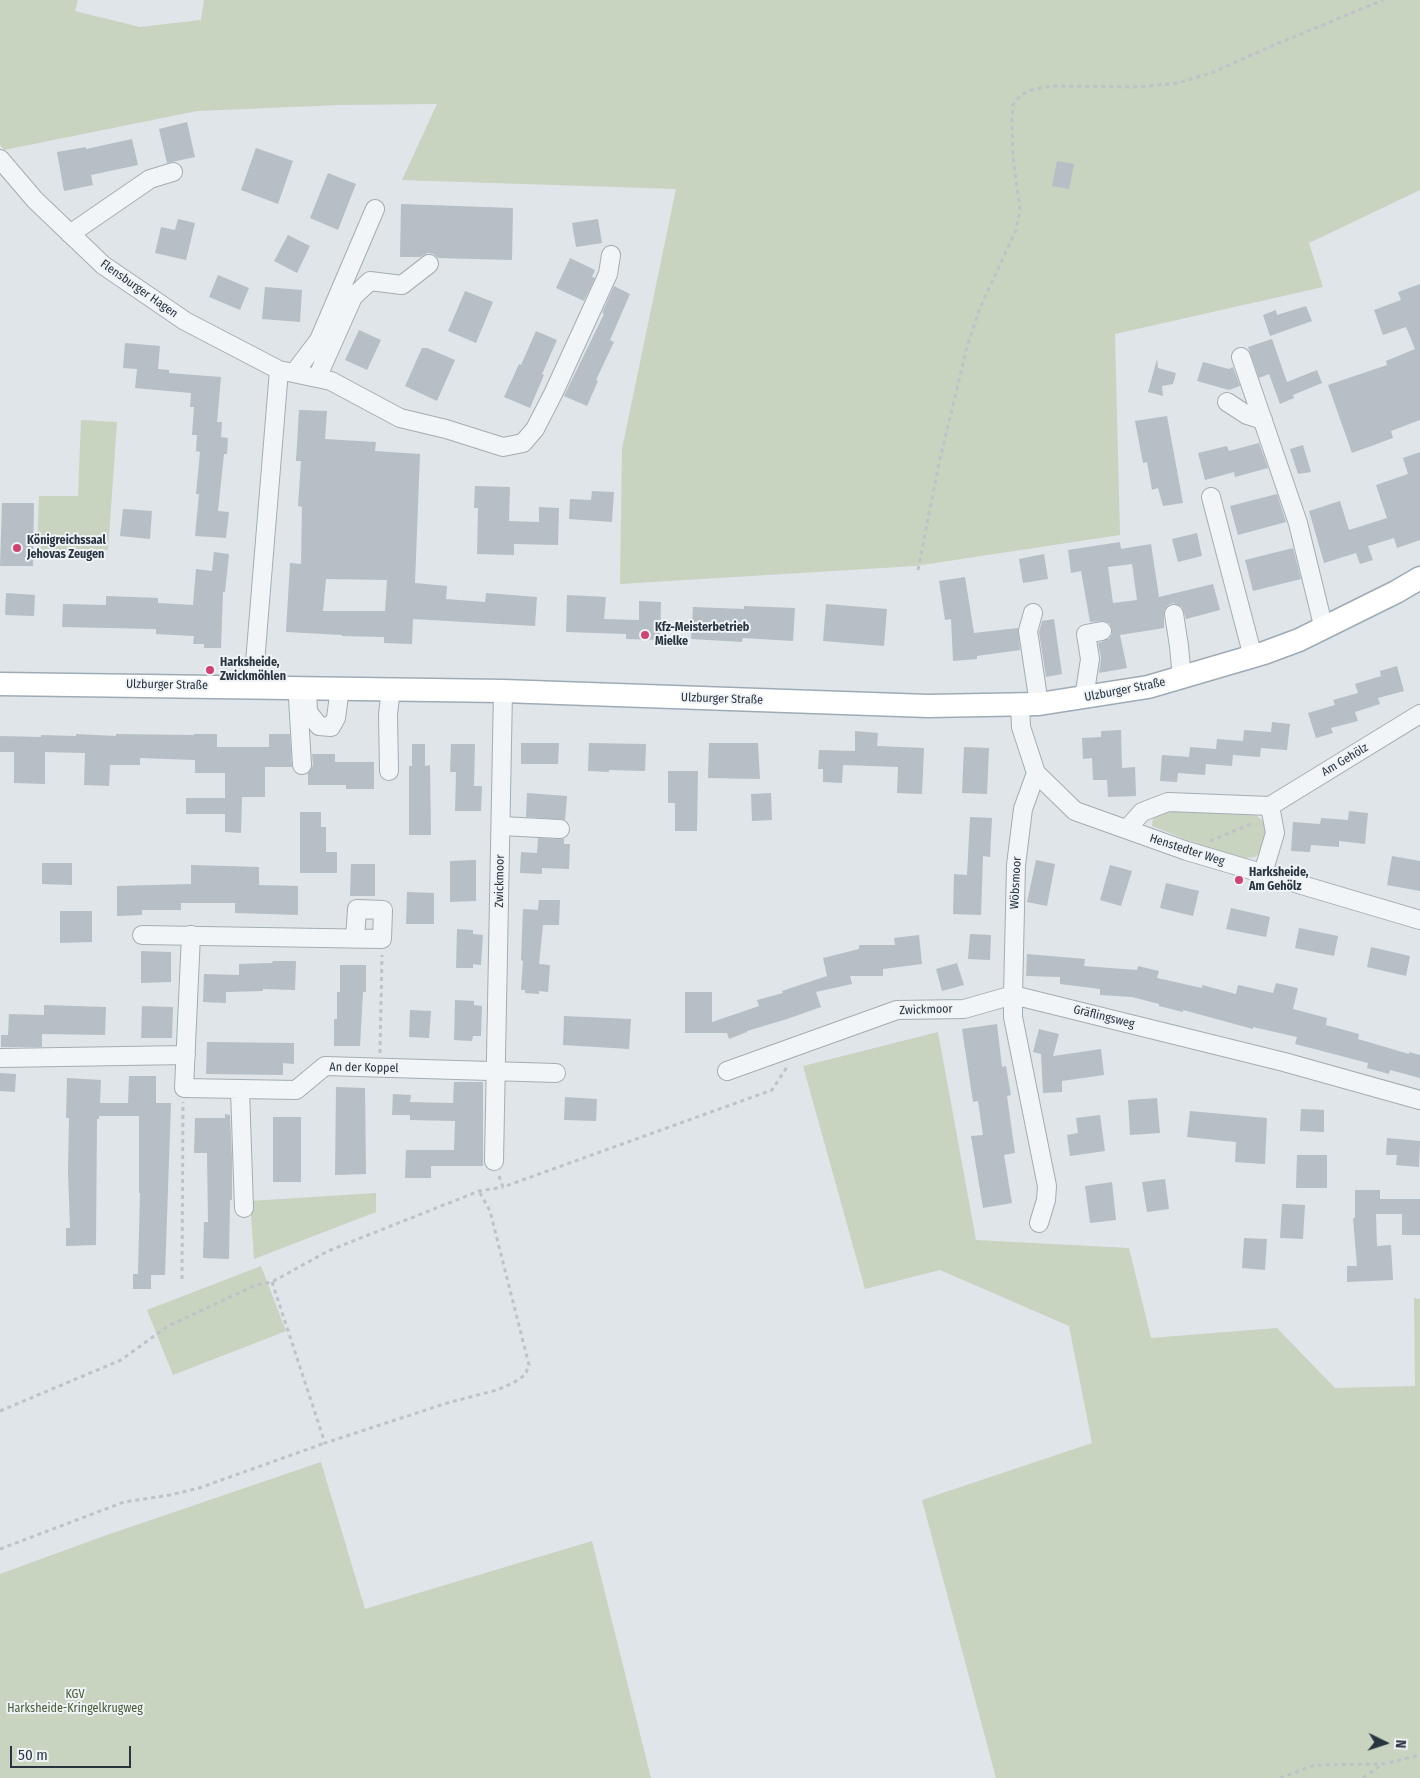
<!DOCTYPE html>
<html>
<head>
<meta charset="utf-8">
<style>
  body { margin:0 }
  #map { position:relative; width:1420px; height:1778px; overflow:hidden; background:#dfe5e9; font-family:"Fira Sans Condensed",sans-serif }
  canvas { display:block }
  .north { position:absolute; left:1360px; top:1718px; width:50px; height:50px; -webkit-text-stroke:4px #eff3f6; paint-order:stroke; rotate:94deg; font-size:14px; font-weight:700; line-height:20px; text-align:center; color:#283540 }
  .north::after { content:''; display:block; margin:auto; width:18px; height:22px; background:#283540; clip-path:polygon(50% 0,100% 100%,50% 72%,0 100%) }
  .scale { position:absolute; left:10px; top:1746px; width:121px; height:22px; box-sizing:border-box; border:2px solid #283540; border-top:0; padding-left:6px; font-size:15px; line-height:18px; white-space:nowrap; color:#283540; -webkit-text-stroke:4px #eff3f6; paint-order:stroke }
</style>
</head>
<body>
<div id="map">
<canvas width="1420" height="1778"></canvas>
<div class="north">N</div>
<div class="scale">50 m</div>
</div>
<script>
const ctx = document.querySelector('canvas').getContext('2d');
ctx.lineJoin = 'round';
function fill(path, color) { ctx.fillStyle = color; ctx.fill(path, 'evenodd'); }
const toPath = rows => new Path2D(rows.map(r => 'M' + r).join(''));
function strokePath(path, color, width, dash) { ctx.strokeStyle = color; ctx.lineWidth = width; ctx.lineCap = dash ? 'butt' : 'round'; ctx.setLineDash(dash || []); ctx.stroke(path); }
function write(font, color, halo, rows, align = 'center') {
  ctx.font = font + ' "Fira Sans Condensed",sans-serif'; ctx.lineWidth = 4; ctx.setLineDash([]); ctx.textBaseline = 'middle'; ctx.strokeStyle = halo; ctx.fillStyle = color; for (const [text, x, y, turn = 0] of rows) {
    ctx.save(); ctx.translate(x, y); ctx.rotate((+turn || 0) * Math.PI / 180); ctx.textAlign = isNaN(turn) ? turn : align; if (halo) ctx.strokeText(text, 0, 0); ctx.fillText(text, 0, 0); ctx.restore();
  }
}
fill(toPath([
  [0,0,78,0,75,11,140,27,201,20,204,0,1420,0,1420,190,1309,243,1323,287,1115,334,1120,535,915,566,620,584,622,449,676,189,402,180,437,104,340,105,197,111,4,150,0,145],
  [81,420,117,422,108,550,37,550,39,496,78,496],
  [1173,811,1240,812,1253,813,1262,820,1267,829,1266,840,1261,851,1255,857,1244,858,1218,852,1152,826,1153,818,1161,813],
  [938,1032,976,1240,1129,1248,1151,1338,1277,1328,1335,1388,1415,1386,1414,1298,1420,1299,1420,1778,996,1778,922,1500,1092,1443,1069,1326,940,1270,865,1289,803,1066],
  [376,1193,376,1212,254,1259,250,1201],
  [261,1266,286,1331,173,1375,147,1310],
  [321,1462,365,1609,592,1541,651,1778,0,1778,0,1574,104,1536]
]), '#c8d3c0');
fill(toPath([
  [187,122,195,157,167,163,159,129],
  [132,139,138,165,91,175,93,185,64,191,57,152,86,147,86,149],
  [256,148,293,161,278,204,241,190],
  [1057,161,1074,164,1069,189,1052,186],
  [328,173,356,184,338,230,310,218],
  [401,204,513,208,512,260,438,258,433,254,428,253,420,257,400,257],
  [178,219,195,223,186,260,155,253,161,227,175,230],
  [598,219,602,243,576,247,572,223],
  [288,235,310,246,297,273,274,261],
  [570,258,595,270,592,277,595,278,584,301,556,288],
  [218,275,249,288,240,310,209,297],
  [1420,284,1420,420,1391,431,1393,438,1352,453,1328,385,1387,365,1386,361,1415,349,1406,327,1383,335,1374,310,1401,300,1398,292],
  [614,286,630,294,610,340,614,342,596,380,598,381,587,406,564,396,604,314,602,313],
  [265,287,302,290,300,322,262,319],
  [465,291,493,302,476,343,448,331],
  [1306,306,1312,321,1270,336,1263,315,1276,310,1277,315],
  [359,330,381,340,367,370,345,360],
  [536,331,557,340,542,374,544,375,530,408,504,397,519,364,521,365],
  [1272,339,1287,382,1317,370,1322,383,1293,395,1294,398,1280,404,1269,374,1259,378,1248,347],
  [125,343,160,346,158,369,169,370,169,373,221,377,217,422,222,422,221,437,228,438,227,454,224,454,218,511,229,512,226,538,195,536,199,494,196,494,200,452,196,451,197,435,192,435,194,407,190,407,191,393,135,388,137,369,123,368],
  [422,348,427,348,455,360,437,401,405,386],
  [1157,359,1158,368,1176,373,1173,384,1162,386,1163,396,1148,392],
  [1203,362,1229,369,1233,367,1240,386,1229,390,1197,381],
  [299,410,327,411,325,439,376,442,375,451,420,454,415,583,447,586,446,599,485,602,486,593,537,597,535,626,413,619,412,644,384,643,384,637,342,636,342,635,286,632,290,563,301,564,302,507,298,506,301,461,296,461],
  [326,579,387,580,385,611,323,611],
  [1167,416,1183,503,1163,506,1158,488,1152,490,1147,462,1143,463,1135,421],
  [1259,443,1268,468,1235,477,1234,472,1205,480,1198,453,1227,446,1229,451],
  [1303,445,1311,472,1298,474,1290,449],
  [1420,452,1420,540,1397,548,1394,538,1368,546,1373,560,1360,564,1356,553,1324,563,1309,511,1340,501,1349,530,1387,518,1376,485,1408,474,1403,458],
  [475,486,510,487,509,521,539,522,539,507,559,508,558,545,514,544,514,555,477,554,478,508,474,508],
  [592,491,614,492,612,522,569,519,570,499,591,500],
  [1277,494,1286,522,1238,535,1230,506],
  [2,503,34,503,33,566,0,566],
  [123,509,152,511,150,539,120,536],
  [1197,533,1202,556,1178,562,1172,539],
  [1120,542,1121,549,1151,544,1159,597,1213,584,1220,610,1186,619,1182,607,1173,603,1168,605,1164,611,1164,628,1120,635,1127,668,1099,673,1101,658,1098,643,1109,639,1112,634,1112,629,1110,624,1105,621,1090,622,1081,571,1071,573,1068,550],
  [1132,564,1137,600,1113,603,1108,567],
  [1293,548,1301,579,1253,591,1245,560],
  [214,552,229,554,225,592,223,592,221,648,204,648,204,644,193,644,194,636,156,634,156,629,62,627,63,604,106,605,106,596,158,598,158,603,193,605,196,569,212,571],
  [1044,554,1048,579,1023,583,1019,559],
  [965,577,974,633,1018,628,1020,650,977,656,977,659,953,661,951,619,945,620,939,581],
  [6,593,35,595,34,616,5,615],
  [567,595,606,597,604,619,639,620,639,601,661,602,660,640,626,639,626,634,566,632],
  [826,604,887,609,884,646,823,641],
  [744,606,795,608,793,641,743,638,742,642,691,639,693,607,744,609],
  [1054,619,1062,674,1046,677,1039,632,1042,621],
  [1397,666,1404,691,1378,698,1380,704,1355,712,1358,721,1331,728,1333,733,1316,738,1308,713,1335,705,1333,700,1358,693,1355,684,1381,676,1380,671],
  [1272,722,1290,724,1287,750,1261,748,1260,757,1233,755,1232,766,1206,764,1205,775,1178,773,1177,782,1160,781,1162,755,1189,757,1190,747,1216,749,1217,739,1243,741,1244,730,1271,732],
  [1121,730,1122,768,1135,767,1136,796,1108,797,1107,780,1093,780,1092,758,1083,759,1082,738,1101,737,1101,731],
  [855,731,878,733,877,746,924,748,922,794,897,793,898,767,843,765,842,783,823,782,823,769,818,769,819,750,855,751],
  [76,734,116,736,116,734,194,735,194,734,217,734,217,747,269,747,269,734,290,734,292,767,265,767,265,797,242,797,241,833,225,832,225,814,186,814,186,798,225,798,225,773,195,773,195,760,140,758,140,765,110,765,109,786,84,785,85,753,45,752,45,784,14,783,14,752,0,752,0,736,41,737,41,735,76,736],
  [521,743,559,743,558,764,521,764],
  [589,743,646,744,645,771,609,770,609,772,588,771],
  [709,743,758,743,760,779,708,778],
  [412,744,425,744,425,766,430,765,431,835,409,835,409,766,412,766],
  [451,744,475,744,474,786,482,786,481,811,455,811,456,772,450,772],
  [964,747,989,748,987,794,962,793],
  [312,754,335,754,335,762,374,762,374,789,346,789,346,785,308,785,308,773,313,765],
  [668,771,698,771,697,831,675,831,675,803,668,803],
  [527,793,567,796,565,820,526,817],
  [771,793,772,820,752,821,751,794],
  [1349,811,1368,813,1365,844,1339,841,1339,847,1311,845,1310,852,1291,851,1293,822,1320,824,1321,818,1348,820],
  [300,812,321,812,321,827,326,827,326,852,337,852,337,873,300,873],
  [970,817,992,818,990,857,983,856,981,915,953,914,954,874,967,875],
  [538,838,564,839,564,844,570,844,569,869,542,868,542,874,520,873,521,852,537,853],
  [1392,856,1420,861,1420,891,1387,885],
  [476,860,476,901,450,902,450,861],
  [1036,860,1055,864,1047,906,1027,902],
  [42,863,72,863,72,885,42,884],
  [351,864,375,864,375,896,350,896],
  [191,865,259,867,259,885,298,886,298,915,235,913,235,903,181,903,181,910,142,910,142,915,117,916,117,886,191,884],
  [1110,865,1132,871,1121,906,1100,900],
  [1166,883,1199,891,1193,916,1160,908],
  [407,892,434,893,434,924,406,924],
  [539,900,560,900,559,925,543,925,539,964,550,965,548,992,539,991,539,994,525,993,525,990,521,990,523,961,521,960,523,909,538,910],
  [1231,908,1270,917,1266,937,1226,929],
  [60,911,92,911,92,942,60,943],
  [1299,928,1338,936,1334,956,1295,948],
  [457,929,473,930,473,934,483,935,481,965,473,964,473,968,456,968],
  [970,934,991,935,990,960,968,959],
  [919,935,922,964,883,969,883,976,850,976,852,984,816,992,821,1007,787,1019,747,1031,747,1032,729,1039,727,1033,685,1033,685,992,712,992,712,1022,759,1006,757,1000,783,993,782,991,827,976,823,958,859,949,859,945,895,945,894,938],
  [1371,947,1410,956,1406,976,1367,967],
  [141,951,171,952,171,982,141,983],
  [1027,954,1085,959,1084,966,1137,970,1138,966,1159,971,1157,978,1202,988,1202,985,1236,994,1238,985,1273,993,1276,983,1298,988,1293,1009,1327,1018,1326,1025,1359,1034,1358,1039,1409,1054,1409,1052,1420,1055,1420,1078,1390,1070,1389,1074,1367,1068,1368,1063,1295,1044,1297,1037,1253,1027,1253,1029,1183,1010,1183,1012,1159,1006,1159,1004,1132,997,1100,995,1100,989,1060,984,1060,977,1026,976],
  [273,961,296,961,295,990,263,989,263,991,226,992,226,1003,203,1002,204,974,239,975,239,964,272,963],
  [957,963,964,985,942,991,936,969],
  [340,965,366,965,366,992,363,992,360,1046,334,1046,334,1019,337,1019,337,992,340,992],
  [455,1000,474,1001,474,1005,482,1006,481,1036,473,1036,472,1041,454,1040],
  [44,1005,106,1007,105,1035,42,1034,42,1047,1,1047,1,1035,8,1035,9,1014,44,1015],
  [142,1006,173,1007,172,1038,141,1038],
  [410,1010,431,1011,429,1038,409,1037],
  [564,1016,631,1019,629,1049,563,1045],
  [997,1024,1002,1067,1006,1066,1011,1095,1007,1096,1015,1153,1004,1155,1012,1203,983,1208,971,1136,983,1135,978,1101,973,1102,962,1029],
  [1039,1029,1059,1034,1053,1056,1101,1049,1104,1075,1062,1081,1062,1092,1043,1093,1041,1054,1033,1052],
  [207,1042,294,1043,294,1064,283,1063,283,1075,206,1074],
  [0,1073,16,1074,15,1092,0,1091],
  [129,1076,156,1076,156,1103,171,1103,165,1275,151,1275,151,1289,133,1289,133,1274,138,1274,140,1193,139,1193,139,1116,99,1116,99,1119,97,1119,96,1245,66,1246,66,1228,70,1228,68,1172,69,1118,66,1118,67,1078,101,1080,100,1103,128,1103],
  [454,1082,483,1082,483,1166,431,1166,431,1178,405,1178,406,1150,454,1150,455,1121,410,1120,410,1115,392,1115,393,1094,411,1095,410,1102,453,1103],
  [336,1087,365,1088,366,1174,335,1175],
  [565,1097,597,1099,596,1121,564,1120],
  [1157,1098,1160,1133,1130,1135,1128,1100],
  [1301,1109,1324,1110,1324,1132,1300,1131],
  [1190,1111,1267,1118,1265,1164,1235,1162,1236,1142,1187,1137],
  [225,1114,230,1115,232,1157,232,1200,230,1200,229,1259,203,1258,204,1222,208,1222,207,1153,194,1153,195,1118,225,1118],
  [1100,1115,1105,1151,1070,1156,1067,1135,1078,1133,1076,1118],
  [273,1117,301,1117,301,1182,273,1182],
  [1387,1138,1420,1141,1419,1167,1396,1165,1397,1155,1386,1155],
  [1297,1155,1327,1155,1327,1188,1296,1188],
  [1165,1179,1169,1209,1147,1212,1142,1182],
  [1112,1182,1116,1220,1090,1223,1085,1186],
  [1355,1190,1380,1190,1380,1199,1420,1199,1420,1235,1402,1235,1402,1214,1376,1214,1377,1246,1391,1245,1393,1280,1347,1282,1347,1266,1357,1266,1353,1218,1355,1218],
  [1282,1204,1305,1205,1303,1239,1280,1238],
  [1244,1238,1267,1239,1265,1270,1242,1268]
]), '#b6bfc6');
const minor = toPath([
  [0,159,35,200,103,265,185,321,279,370,331,381,400,418,446,429,503,447,523,443,535,429,554,392,608,274,611,255],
  [70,234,150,179,173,172],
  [1241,357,1298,523,1322,621,1325,627],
  [294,373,319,340,375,209],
  [317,378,353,297,370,281,402,285,429,264],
  [1227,402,1247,415,1263,420],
  [1211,497,1253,657],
  [1033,613,1028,631,1039,704],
  [1174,614,1179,646,1181,668,1180,678],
  [253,687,279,370],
  [307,688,308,712,319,726,331,727,336,718,340,688],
  [298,698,302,765],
  [1084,698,1090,659,1086,634,1102,631],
  [1020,705,1021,727,1036,773,1075,811,1187,851,1420,920],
  [389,771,388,714,391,689],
  [501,826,560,829],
  [1127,829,1142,812,1168,802,1270,806,1420,714],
  [1263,873,1275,833,1270,806],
  [142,935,382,939,383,910,357,909,355,939],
  [191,935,184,1088,296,1090,325,1066,556,1073],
  [0,1058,186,1055],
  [727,1071,897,1010,964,1009,1013,995,1016,865,1023,809,1036,773],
  [240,1090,244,1208],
  [494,1161,503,691],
  [1039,1223,1046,1200,1047,1186,1013,1017,1013,995,1284,1062,1420,1100]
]);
const major = toPath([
  [0,684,503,691,928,706,1039,704,1148,687,1264,653,1299,640,1396,592,1420,578]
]);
strokePath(minor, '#a4adb3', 20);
strokePath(major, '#9eabb5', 25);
strokePath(toPath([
  [918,570,939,463,968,343,980,308,1016,230,1020,209,1013,158,1012,119,1013,105,1021,95,1031,90,1053,86,1139,87,1178,83,1211,73,1272,46,1383,0],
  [1210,841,1253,823],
  [380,1053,382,955],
  [499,1176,503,1187,772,1090,787,1067],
  [182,1279,183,1102],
  [272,1282,325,1443,447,1403,497,1390,513,1383,525,1375,529,1365,490,1211,479,1191],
  [0,1411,121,1360,168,1326,256,1285,272,1282,328,1251,479,1191,503,1187],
  [0,1549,124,1502,170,1495,199,1488,325,1443],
  [1280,1778,1315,1765,1383,1764,1420,1755],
  [1363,1778,1381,1765]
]), '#bdc3c7', 3, [4, 4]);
strokePath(minor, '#f2f5f7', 18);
strokePath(major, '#fff', 22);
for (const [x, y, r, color] of [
  [17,548,5,"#d04271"],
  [645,635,5,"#d04271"],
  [210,670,5,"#d04271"],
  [1239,880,5,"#d04271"]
]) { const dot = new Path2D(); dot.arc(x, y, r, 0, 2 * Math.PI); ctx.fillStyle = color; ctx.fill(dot); strokePath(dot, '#eff3f6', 2); }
write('12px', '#283540', '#eff3f6', [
  ["Flensburger Hagen",139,289,35],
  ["Ulzburger Straße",167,685,1],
  ["Ulzburger Straße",1125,690,-11],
  ["Ulzburger Straße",722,699,2],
  ["Am Gehölz",1345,760,-31],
  ["Henstedter Weg",1187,850,18],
  ["Zwickmoor",500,881,-89],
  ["Wöbsmoor",1016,883,-87],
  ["Zwickmoor",926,1010,-2],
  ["Gräflingsweg",1104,1017,14],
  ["An der Koppel",364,1068,1]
]);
write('bold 12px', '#283540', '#eff3f6', [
  ["Königreichssaal",27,541],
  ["Jehovas Zeugen",27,555],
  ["Kfz-Meisterbetrieb",655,628],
  ["Mielke",655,642],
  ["Harksheide,",220,663],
  ["Zwickmöhlen",220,677],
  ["Harksheide,",1249,873],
  ["Am Gehölz",1249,887]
], 'left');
write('12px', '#435c35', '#eff3f6', [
  ["KGV",75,1695],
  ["Harksheide-Kringelkrugweg",75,1709]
]);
</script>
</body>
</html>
